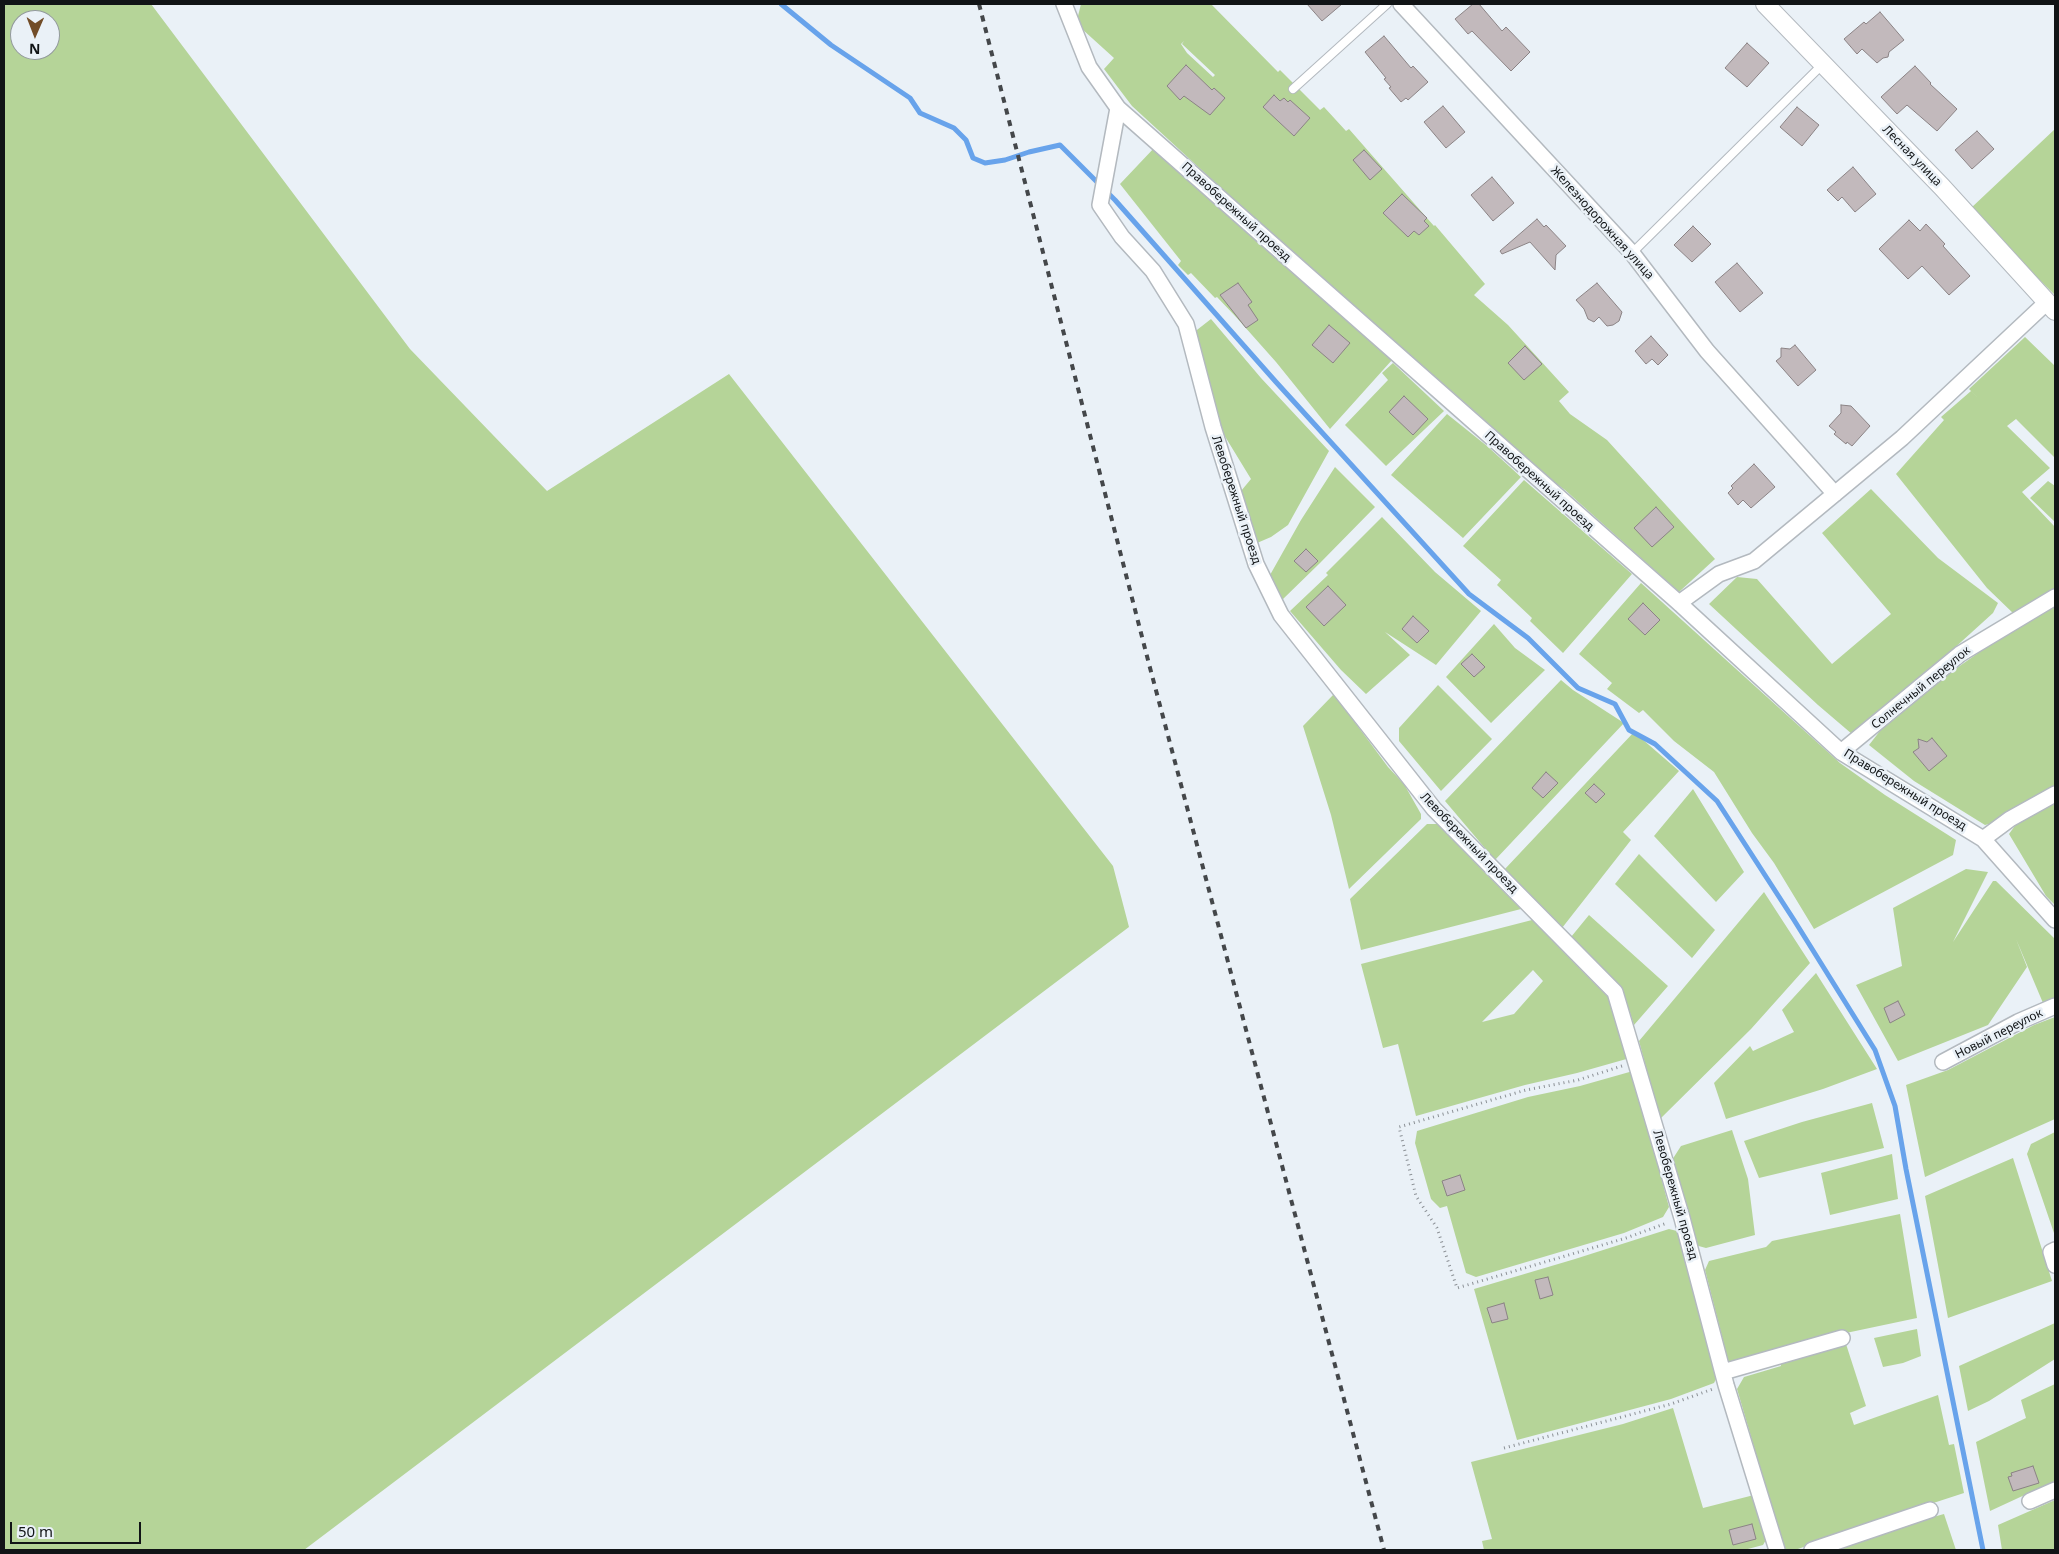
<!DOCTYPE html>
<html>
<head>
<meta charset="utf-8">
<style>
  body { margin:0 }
  #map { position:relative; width:2059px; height:1554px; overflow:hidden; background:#eaf1f7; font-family:"Noto Sans",sans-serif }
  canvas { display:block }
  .frame { position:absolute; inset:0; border:5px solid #111416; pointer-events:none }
  .north { position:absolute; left:10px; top:10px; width:50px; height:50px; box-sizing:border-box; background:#eaf1f7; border:1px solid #93999d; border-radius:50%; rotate:181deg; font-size:14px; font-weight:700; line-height:20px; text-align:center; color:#111416 }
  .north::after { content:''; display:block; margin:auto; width:18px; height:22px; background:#724d28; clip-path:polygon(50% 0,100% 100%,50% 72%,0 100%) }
  .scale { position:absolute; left:10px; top:1522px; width:131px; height:22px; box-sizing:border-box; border:2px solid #111416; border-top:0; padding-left:6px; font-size:15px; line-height:18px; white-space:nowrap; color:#111416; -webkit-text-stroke:4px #eaf1f7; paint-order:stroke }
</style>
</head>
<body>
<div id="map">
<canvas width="2059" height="1554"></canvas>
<div class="frame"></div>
<div class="north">N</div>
<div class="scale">50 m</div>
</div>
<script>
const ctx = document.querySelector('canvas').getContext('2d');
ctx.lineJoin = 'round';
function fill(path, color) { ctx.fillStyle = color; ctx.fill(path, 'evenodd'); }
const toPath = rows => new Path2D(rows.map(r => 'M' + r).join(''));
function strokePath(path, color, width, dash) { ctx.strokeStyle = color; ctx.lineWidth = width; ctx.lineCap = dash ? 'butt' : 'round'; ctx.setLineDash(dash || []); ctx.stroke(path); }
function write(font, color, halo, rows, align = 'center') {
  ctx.font = font + ' "Noto Sans",sans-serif'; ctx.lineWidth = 5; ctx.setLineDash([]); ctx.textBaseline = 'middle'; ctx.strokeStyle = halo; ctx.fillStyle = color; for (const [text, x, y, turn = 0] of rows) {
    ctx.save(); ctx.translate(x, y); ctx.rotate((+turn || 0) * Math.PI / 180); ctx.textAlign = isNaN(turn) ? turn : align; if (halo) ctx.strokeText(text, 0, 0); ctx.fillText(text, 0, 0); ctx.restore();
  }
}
fill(toPath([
  [4,4,151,4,410,349,547,491,729,374,1113,866,1129,927,304,1550,4,1550],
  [20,20,50,20,50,50,20,50],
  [1081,4,1211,4,1278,72,1280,70,1320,110,1324,107,1346,131,1349,129,1434,226,1435,225,1485,284,1474,295,1508,325,1569,392,1559,401,1570,414,1607,440,1715,559,1679,592,1565,490,1545,476,1480,416,1257,221,1132,106,1104,69,1114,58,1082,29,1077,20],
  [1184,41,1182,44,1215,75,1213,77,1187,53,1181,44],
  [2055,129,2055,295,2015,256,1971,208],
  [1155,147,1271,254,1392,360,1330,429,1276,362,1236,317,1217,297,1215,298,1191,273,1188,275,1178,265,1181,261,1120,184],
  [1211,319,1261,378,1329,451,1288,525,1271,537,1257,543,1241,491,1251,479,1218,425,1193,333],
  [2025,337,2055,366,2055,458,2016,419,2007,426,2050,468,2022,492,2055,527,2055,590,2015,615,1987,588,1896,474,1944,420,1941,417,1971,391,1977,397,1969,389],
  [1393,363,1444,411,1386,466,1345,425,1388,380,1382,373],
  [1447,414,1487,446,1521,477,1463,538,1391,475],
  [1335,467,1375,507,1320,563,1282,600,1270,575,1301,520],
  [1524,480,1632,574,1563,653,1530,621,1532,618,1497,585,1501,580,1463,546],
  [2048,481,2055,486,2055,522,2030,498],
  [1871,489,1938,558,1998,603,1993,613,1950,652,1852,734,1818,705,1709,604,1737,577,1757,579,1832,664,1891,614,1822,533],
  [1382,517,1435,572,1481,611,1436,665,1385,632,1410,655,1366,694,1341,670,1290,611,1328,575,1326,573],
  [1641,583,1840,763,1885,795,1956,840,1953,855,1814,929,1774,863,1752,833,1714,772,1674,741,1643,710,1639,713,1607,689,1612,683,1579,654],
  [2055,602,2055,788,1993,823,1985,825,1914,781,1869,745,1887,722,1934,684,2021,623],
  [1494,624,1515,648,1545,670,1491,723,1446,677],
  [1561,680,1573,690,1624,723,1495,860,1445,801],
  [1438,685,1492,739,1441,791,1399,741,1399,728],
  [1334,694,1388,767,1404,784,1421,814,1421,819,1349,889,1331,815,1303,726],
  [1634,732,1679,771,1623,832,1631,840,1562,928,1504,870],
  [1693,789,1744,872,1716,902,1654,836],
  [2055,799,2055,905,2046,896,2009,834,2017,823],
  [1427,824,1437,824,1521,909,1361,950,1350,899],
  [1639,854,1715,930,1692,958,1615,884],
  [1966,869,1988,872,1953,942,1993,881,1996,881,2055,939,2055,998,2043,1003,2016,939,2027,967,1988,1025,1898,1061,1856,985,1902,966,1893,908],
  [1764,892,1810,963,1751,1029,1660,1119,1639,1041],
  [1589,915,1668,986,1634,1025,1622,989,1571,937],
  [1532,920,1611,1000,1630,1058,1577,1073,1525,1085,1416,1116,1398,1044,1383,1048,1361,964],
  [1533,970,1543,981,1514,1014,1482,1022],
  [1816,973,1877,1069,1823,1089,1726,1119,1714,1083,1750,1046,1753,1051,1794,1032,1782,1010],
  [2055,1017,2055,1119,1925,1177,1906,1085,1948,1070,2034,1025],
  [1633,1071,1669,1207,1663,1217,1624,1233,1476,1277,1466,1273,1447,1206,1440,1208,1431,1199,1415,1143,1417,1131,1528,1097,1580,1086],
  [1872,1103,1884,1148,1759,1178,1744,1141,1802,1122],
  [1732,1130,1748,1179,1755,1235,1706,1248,1695,1245,1672,1160,1681,1146],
  [2055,1132,2055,1236,2027,1154,2031,1144],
  [1892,1154,1898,1199,1830,1215,1821,1173],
  [2013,1158,2052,1281,1948,1318,1925,1196],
  [1900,1214,1917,1318,1827,1337,1729,1364,1705,1270,1709,1261,1766,1247,1772,1241],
  [1669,1229,1677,1231,1702,1317,1718,1375,1714,1383,1671,1399,1517,1440,1474,1289,1575,1259],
  [2055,1323,2055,1359,1989,1401,1968,1411,1959,1366],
  [1917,1329,1921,1356,1903,1363,1883,1367,1874,1338],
  [1846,1344,1866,1406,1850,1413,1854,1425,1938,1395,1949,1445,1954,1444,1964,1493,1872,1523,1795,1550,1784,1549,1737,1389,1744,1377,1781,1366,1780,1362],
  [2055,1384,2055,1481,1990,1511,1976,1442,2026,1418,2021,1400],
  [1673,1408,1703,1508,1754,1495,1767,1538,1763,1545,1744,1550,1484,1550,1482,1541,1492,1539,1471,1462,1623,1424],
  [2055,1500,2055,1550,2002,1550,1998,1525],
  [1944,1514,1956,1550,1828,1550,1875,1533]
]), '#b5d498');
strokePath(toPath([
  [781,4,831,45,910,98,920,113,954,128,966,140,973,158,985,163,1005,160,1029,152,1060,145,1115,200,1276,382,1469,594,1528,638,1578,688,1615,704,1629,730,1655,744,1717,801,1794,920,1875,1050,1895,1106,1906,1169,1983,1550]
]), '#68a3eb', 5);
const building = toPath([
  [1307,4,1342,4,1322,21,1307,4],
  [1473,4,1479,4,1502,31,1506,27,1530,52,1511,71,1472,31,1468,34,1455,19,1473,4],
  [1880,12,1904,40,1889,52,1888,57,1883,58,1877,63,1862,49,1857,54,1844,39,1864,22,1866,24,1880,12],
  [1384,36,1411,68,1413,66,1428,82,1408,100,1406,98,1401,102,1389,88,1391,87,1384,79,1386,78,1365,52,1384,36],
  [1747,43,1769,63,1747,87,1725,68,1747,43],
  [1186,65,1212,90,1214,88,1225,98,1210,115,1184,96,1180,100,1167,86,1186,65],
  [1915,66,1931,83,1930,84,1957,109,1937,131,1907,105,1897,114,1881,97,1915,66],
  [1274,95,1280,101,1284,98,1288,102,1290,100,1310,118,1294,136,1263,107,1274,95],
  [1443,106,1465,132,1446,148,1424,122,1443,106],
  [1797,107,1819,125,1802,146,1780,127,1797,107],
  [1977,131,1994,149,1972,169,1955,150,1977,131],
  [1364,150,1382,169,1370,180,1353,160,1364,150],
  [1853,167,1876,194,1855,212,1842,197,1838,201,1827,190,1853,167],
  [1492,177,1514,203,1493,221,1471,195,1492,177],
  [1402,194,1427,218,1424,221,1429,226,1419,235,1414,231,1408,237,1383,213,1402,194],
  [1537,219,1544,227,1546,225,1566,246,1556,255,1555,270,1530,242,1502,254,1500,251,1537,219],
  [1909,220,1920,231,1926,224,1945,244,1943,246,1970,276,1949,295,1922,266,1908,279,1879,249,1909,220],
  [1693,226,1711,244,1692,262,1674,245,1693,226],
  [1737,263,1763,293,1740,312,1715,282,1737,263],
  [1238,283,1252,302,1248,305,1258,320,1246,328,1220,295,1238,283],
  [1597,283,1622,312,1619,321,1613,325,1607,326,1599,317,1594,322,1588,319,1584,309,1576,300,1597,283],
  [1329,325,1350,343,1333,363,1312,345,1329,325],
  [1651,336,1668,355,1658,365,1652,359,1646,364,1635,351,1651,336],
  [1795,345,1816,370,1798,386,1776,361,1781,357,1781,348,1790,349,1795,345],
  [1525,346,1542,364,1524,380,1508,363,1525,346],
  [1404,396,1428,419,1413,435,1389,412,1404,396],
  [1841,405,1851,406,1870,426,1852,446,1847,442,1846,444,1834,434,1836,432,1829,426,1841,413,1841,405],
  [1754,464,1775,487,1751,508,1743,500,1738,505,1728,493,1733,488,1731,486,1754,464],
  [1656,507,1674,527,1652,547,1634,528,1656,507],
  [1306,549,1318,561,1306,572,1294,561,1306,549],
  [1328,586,1346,605,1324,626,1306,607,1328,586],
  [1643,603,1660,620,1645,635,1628,619,1643,603],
  [1413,616,1429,631,1417,643,1402,629,1413,616],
  [1472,654,1485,667,1474,677,1461,664,1472,654],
  [1932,738,1947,756,1929,771,1913,752,1919,748,1918,739,1927,742,1932,738],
  [1546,772,1558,783,1543,798,1532,788,1546,772],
  [1594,784,1605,794,1596,803,1585,793,1594,784],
  [1898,1001,1905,1015,1890,1023,1884,1008,1898,1001],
  [1460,1175,1465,1190,1447,1196,1442,1181,1460,1175],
  [1548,1277,1553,1295,1540,1299,1535,1280,1548,1277],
  [1504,1303,1508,1319,1492,1323,1487,1308,1504,1303],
  [2033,1466,2039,1483,2013,1491,2008,1477,2012,1476,2011,1473,2033,1466],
  [1752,1524,1756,1539,1733,1545,1729,1530,1752,1524]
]);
fill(building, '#c2b9bc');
strokePath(building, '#8b8385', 1);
const service = toPath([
  [1293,89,1387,4],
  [1632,253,1823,64]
]);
const minor = toPath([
  [1064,4,1089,67,1118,108,1679,603,1841,752,1983,839,2055,920],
  [1401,4,1632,253,1707,351,1835,494],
  [1118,108,1100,205,1122,237,1153,271,1186,324,1213,427,1256,564,1281,615,1434,809,1615,992,1682,1218,1726,1385,1777,1550],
  [1679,603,1719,574,1754,561,1902,438,2047,302],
  [1841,752,1960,654,2055,597],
  [1983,839,2010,819,2055,794],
  [1943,1062,2018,1022,2055,1006],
  [2055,1250,2051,1252,2055,1265],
  [1723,1372,1842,1338],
  [2030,1501,2055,1490],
  [1812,1550,1930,1510]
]);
const tertiary = toPath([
  [1765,4,1942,187,2055,311]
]);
strokePath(service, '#b3b9bf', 10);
strokePath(minor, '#b3b9bf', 18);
strokePath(tertiary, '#b3b9bf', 20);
strokePath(toPath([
  [1622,1066,1578,1080,1526,1090,1399,1127,1416,1196,1437,1228,1457,1288,1626,1238,1667,1223],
  [1504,1448,1671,1404,1713,1389]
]), '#8c9196', 3, [1, 4]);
strokePath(service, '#fff', 8);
strokePath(minor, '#fff', 15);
strokePath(tertiary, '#fff', 18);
strokePath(toPath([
  [979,4,1149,664,1384,1550]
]), '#44474a', 4, [6, 6]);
write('12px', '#111416', '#eaf1f7', [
  ["Лесная улица",1912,156,46],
  ["Правобережный проезд",1236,212,42],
  ["Железнодорожная улица",1602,223,48],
  ["Правобережный проезд",1539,481,42],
  ["Левобережный проезд",1236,500,72],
  ["Солнечный переулок",1921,688,-39],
  ["Правобережный проезд",1905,790,32],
  ["Левобережный проезд",1469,843,46],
  ["Новый переулок",1999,1034,-27],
  ["Левобережный проезд",1675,1195,74]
]);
</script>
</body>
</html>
